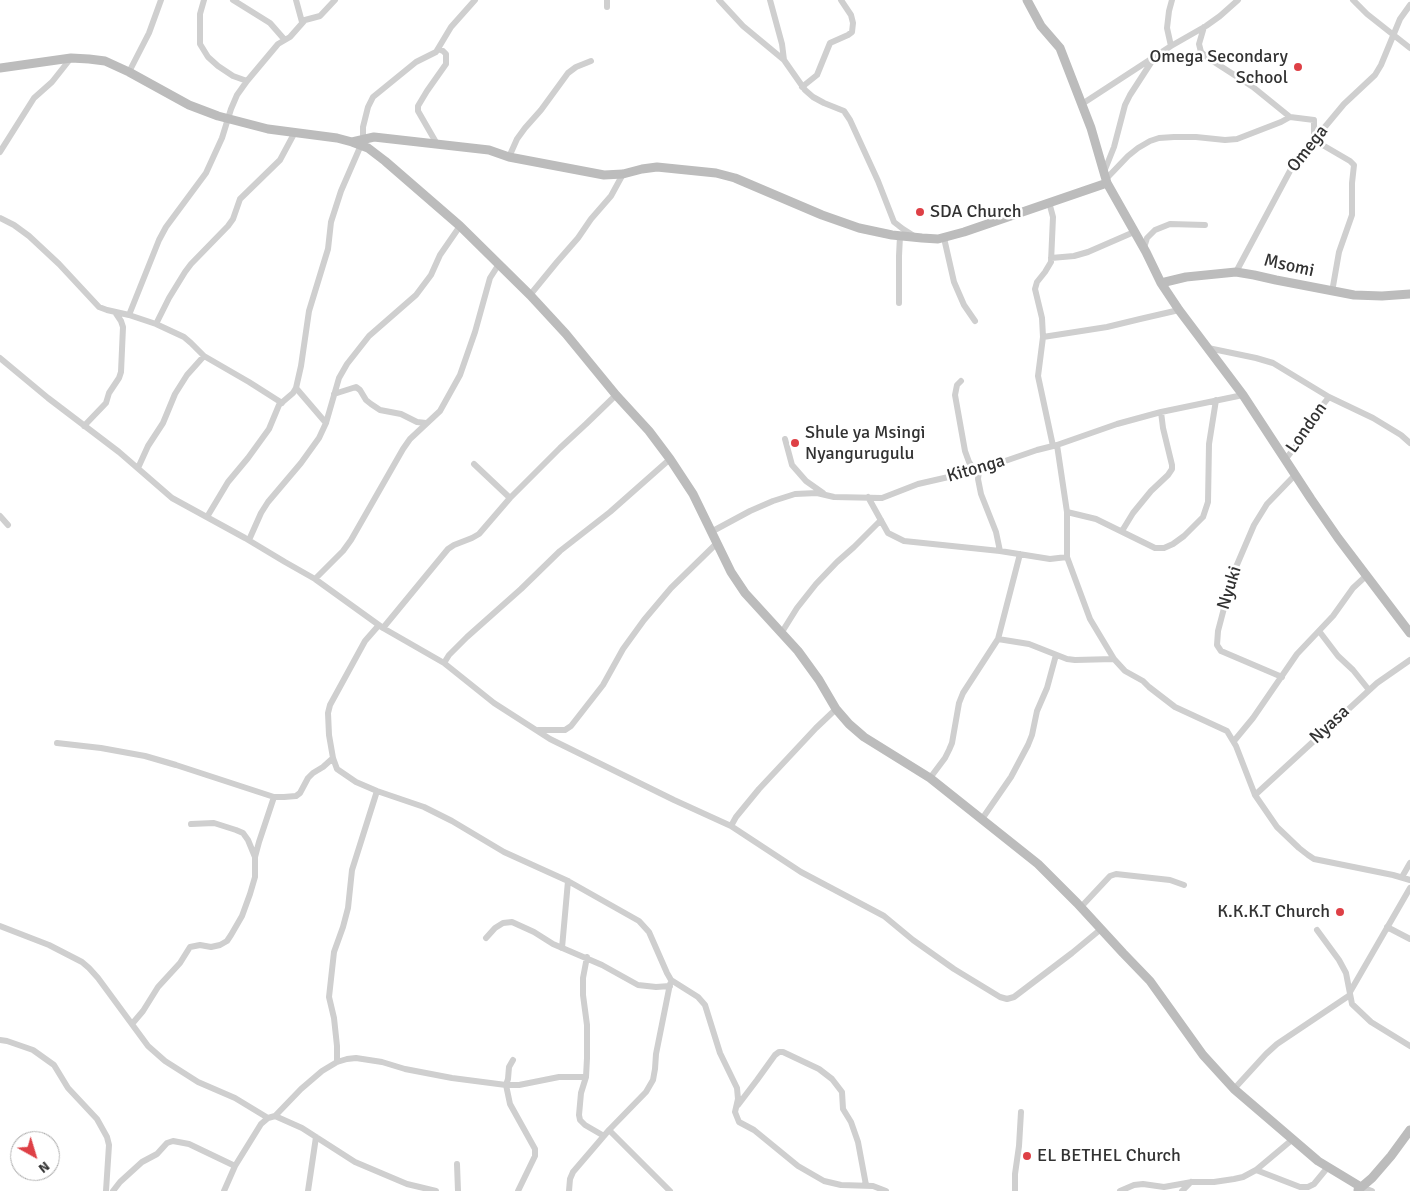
<!DOCTYPE html>
<html>
<head>
<meta charset="utf-8">
<style>
  body { margin:0 }
  #map { position:relative; width:1410px; height:1191px; overflow:hidden; background:#fff; font-family:Signika,sans-serif }
  canvas { display:block }
  .north { position:absolute; left:10px; top:1131px; width:50px; height:50px; box-sizing:border-box; background:#fff; border:1px solid #adadad; border-radius:50%; rotate:141deg; font-size:14px; font-weight:700; line-height:20px; text-align:center; color:#323232 }
  .north::after { content:''; display:block; margin:auto; width:18px; height:22px; background:#de4046; clip-path:polygon(50% 0,100% 100%,50% 72%,0 100%) }
</style>
</head>
<body>
<div id="map">
<canvas width="1410" height="1191"></canvas>
<div class="north">N</div>
</div>
<script>
const ctx = document.querySelector('canvas').getContext('2d');
ctx.lineJoin = 'round';
const toPath = rows => new Path2D(rows.map(r => 'M' + r).join(''));
function strokePath(path, color, width, dash) { ctx.strokeStyle = color; ctx.lineWidth = width; ctx.lineCap = dash ? 'butt' : 'round'; ctx.setLineDash(dash || []); ctx.stroke(path); }
function write(font, color, halo, rows, align = 'center') {
  ctx.font = font + ' Signika,sans-serif'; ctx.lineWidth = 5; ctx.setLineDash([]); ctx.textBaseline = 'middle'; ctx.strokeStyle = halo; ctx.fillStyle = color; for (const [text, x, y, turn = 0] of rows) {
    ctx.save(); ctx.translate(x, y); ctx.rotate((+turn || 0) * Math.PI / 180); ctx.textAlign = isNaN(turn) ? turn : align; if (halo) ctx.strokeText(text, 0, 0); ctx.fillText(text, 0, 0); ctx.restore();
  }
}
strokePath(toPath([
  [204,0,200,14,200,44,208,57,218,66,233,76,247,81],
  [233,0,270,23,284,39],
  [296,0,302,22],
  [607,0,607,7],
  [719,0,743,26,784,60,805,90,813,97,824,103,844,111,850,120,878,181,894,222,903,229,914,236],
  [770,0,782,44,784,60],
  [1353,0,1367,14,1410,48],
  [1204,27,1199,44,1201,52,1208,58,1253,87,1290,117,1314,120,1314,140,1350,161,1354,165,1352,183,1352,215,1339,252,1332,292],
  [1171,46,1167,28,1169,11,1172,0],
  [129,72,149,33,161,0],
  [802,87,817,75,830,43,848,35,852,32,853,23,851,15,841,0],
  [1082,104,1171,46,1206,26,1220,16,1238,0],
  [363,138,363,127,368,107,373,97,416,62,436,52,451,27,475,0],
  [437,144,418,111,418,106,427,91,446,64,446,54,443,51,438,49],
  [0,152,34,98,52,82,71,58],
  [509,157,517,139,525,128,541,110,568,73,576,67,591,61],
  [1104,172,1114,147,1125,105,1130,95,1154,58],
  [1106,179,1128,156,1138,148,1150,141,1159,138,1174,137,1196,137,1225,140,1237,139,1281,122,1290,117],
  [1049,202,1053,217,1051,262,1045,272,1037,282,1035,289,1042,318,1043,337,1038,376,1053,446],
  [0,218,14,225,29,236,59,264,99,307,107,310,129,315,156,324,184,337,191,343,204,356,249,382,282,403],
  [944,238,954,282,964,305,975,321],
  [1144,248,1147,238,1155,230,1170,224,1205,225],
  [1051,258,1074,256,1088,252,1134,232],
  [1236,272,1291,169,1302,159,1314,140,1344,104,1375,75,1381,65,1400,19,1410,5],
  [530,295,557,262,578,238,591,219,611,196,623,174],
  [899,303,899,256,900,236],
  [129,315,159,240,166,227,206,173,222,138,231,109,237,95,247,81,278,44,290,37,305,20,320,16,335,0],
  [156,324,169,298,185,272,191,264,228,226,233,219,240,199,280,160,295,132],
  [1043,337,1107,327,1140,319,1179,310],
  [1208,348,1256,358,1273,363,1329,397,1373,418,1401,435,1410,443],
  [0,358,48,398,119,452,172,498,245,538,285,562,315,579,383,628,444,663,494,703,550,739,674,800,731,826,801,872,884,916,913,940,954,969,1000,997,1007,999,1014,997,1072,953,1101,929],
  [961,381,957,385,955,395,965,451,969,462,975,471],
  [296,388,326,423],
  [334,394,356,387,360,390,366,400,371,404,380,410,401,414,417,422,426,423],
  [84,426,106,403,109,393,119,378,121,372,123,327,121,321,115,312],
  [785,439,792,465,806,481,823,493],
  [1057,445,1067,512,1067,557,1090,619,1114,659,1125,671,1143,681,1149,687,1175,707,1227,731,1236,746,1255,795,1277,827,1299,848,1308,855,1314,859,1393,875,1410,880],
  [1285,460,1305,434,1318,411,1329,397],
  [474,464,510,498],
  [138,468,148,446,163,423,175,394,187,375,204,356],
  [979,470,978,479,981,494,996,532,1000,551],
  [868,497,888,533,904,541,1000,551,1050,559,1067,557],
  [1067,512,1096,519,1155,548,1164,548,1173,544,1184,536,1203,517,1208,502,1209,444,1216,400],
  [0,516,8,525],
  [207,517,228,482,248,458,269,429,279,405,293,393,296,388,301,366,309,311,328,249,331,222,341,191,361,145],
  [1122,531,1133,513,1151,491,1168,475,1172,469,1172,465,1163,428,1161,412],
  [711,532,750,511,773,501,795,494,817,493,834,497,882,498,918,484,979,470,1037,450,1057,445,1117,424,1161,412,1243,395],
  [249,540,261,513,268,502,301,463,319,438,326,423,339,378,347,364,369,336,416,295,431,275,440,255,460,226],
  [315,579,343,551,351,540,403,449,410,439,440,411,460,375,475,332,490,278,499,264],
  [379,625,365,641,330,705,328,713,329,735,333,758,337,769,356,782,377,791,424,807,452,821,504,852,568,881,639,921,649,932,667,973,671,980,698,997,705,1005,720,1053,737,1088,738,1099,735,1112,739,1122,754,1130,798,1166,824,1181,841,1185,873,1186,886,1191],
  [383,628,448,549,454,545,472,538,479,534,510,498,560,448,586,424,616,395],
  [1319,631,1338,656,1353,670,1369,690],
  [782,632,797,608,816,584,837,562,854,547,881,520],
  [998,639,1029,644,1067,659,1075,660,1114,659],
  [444,663,449,655,467,637,521,589,560,551,610,512,670,459],
  [1282,677,1221,651,1217,645,1218,631,1233,574,1254,525,1267,504,1295,475],
  [538,730,565,730,571,726,603,685,623,649,644,620,671,588,717,543],
  [1234,741,1253,718,1297,654,1333,616,1353,588,1366,576],
  [57,743,101,748,145,756,176,765,274,797,284,797,296,796,300,793,308,778,313,773,323,767,333,758],
  [930,778,945,758,949,750,952,743,959,703,963,693,998,639,1020,554],
  [1255,795,1377,683,1410,660],
  [982,819,1011,777,1028,745,1032,735,1037,711,1047,688,1056,655],
  [191,824,214,823,236,830,243,833,248,840,255,857],
  [731,826,736,817,759,789,816,728,836,709],
  [1402,877,1410,863],
  [1081,907,1110,876,1116,874,1170,880,1184,885],
  [0,926,49,945,82,962,89,968,98,978,148,1046,165,1061,198,1082,235,1098,268,1118],
  [1387,927,1410,939],
  [1317,930,1339,960,1346,973,1352,1004,1371,1022,1410,1046],
  [486,938,495,928,503,923,512,922,534,932,553,944,602,965,638,985,656,987,670,986],
  [562,948,568,881],
  [587,957,583,978,583,995,587,1025,587,1058,586,1077,581,1093,579,1115,580,1120,585,1125,604,1136],
  [1350,992,1410,888],
  [132,1024,143,1011,158,987,180,963,190,947,200,945,211,947,220,945,227,941,231,935,242,916,250,894,255,877,255,857,259,842,274,797],
  [0,1040,7,1041,33,1050,54,1065,68,1088,97,1119,107,1137,109,1145,106,1191],
  [513,1060,509,1067,508,1079,506,1085,510,1104,535,1149,535,1156,518,1191],
  [337,1062,337,1046,334,1018,329,997,334,952,343,927,348,908,352,870,377,791],
  [1234,1089,1266,1054,1277,1044,1350,995],
  [738,1105,757,1080,775,1055,779,1052,783,1052,819,1069,832,1079,842,1092,843,1109,851,1122,858,1142,866,1185],
  [275,1116,301,1089,322,1071,337,1062,347,1059,356,1058,382,1062,405,1069,452,1078,506,1085,519,1085,559,1077,586,1077],
  [609,1130,646,1092,653,1080,655,1069,656,1054,670,984],
  [457,1164,458,1191],
  [1256,1170,1300,1187,1308,1187,1314,1184,1328,1167],
  [1361,1187,1372,1191],
  [113,1191,120,1182,142,1162,157,1154,167,1143,173,1141,189,1144,235,1166],
  [224,1191,235,1166,261,1124,268,1118,275,1116,302,1128,355,1162,407,1184,436,1191],
  [308,1191,316,1137],
  [569,1191,570,1179,573,1172,609,1130,670,1191],
  [1015,1191,1015,1174,1019,1146,1021,1112],
  [1120,1191,1134,1185,1143,1184,1164,1187,1192,1182,1214,1182,1234,1179,1243,1177,1256,1170,1293,1139],
  [1182,1191,1191,1182]
]), '#cfcfcf', 6);
strokePath(toPath([
  [1027,0,1041,26,1060,48,1091,128,1107,183,1146,252,1161,283,1179,310,1243,395,1311,499,1338,538,1410,633],
  [0,68,71,58,89,59,105,61,129,72,189,105,218,116,268,129,337,138,352,142,368,148,385,161,460,226,530,295,566,334,616,395,649,431,670,459,693,494,731,572,745,593,798,651,819,680,836,709,849,724,864,737,930,778,1038,864,1077,903,1123,953,1150,981,1203,1055,1234,1089,1318,1161,1361,1187],
  [352,142,374,137,489,150,509,157,604,175,623,174,642,169,657,167,716,173,735,178,822,215,859,228,892,235,922,238,938,239,964,232,1107,183],
  [1161,283,1186,277,1236,272,1254,275,1276,280,1354,295,1382,296,1410,294],
  [1358,1190,1372,1178,1391,1156,1410,1130]
]), '#bcbcbc', 9);
for (const [x, y, r, color] of [
  [1298,67,5,"#de4046"],
  [920,212,5,"#de4046"],
  [795,443,5,"#de4046"],
  [1340,912,5,"#de4046"],
  [1027,1156,5,"#de4046"]
]) { const dot = new Path2D(); dot.arc(x, y, r, 0, 2 * Math.PI); ctx.fillStyle = color; ctx.fill(dot); strokePath(dot, '#fff', 2); }
write('18px', '#323232', '#fff', [
  ["Omega Secondary",1288,57,"right"],
  ["School",1288,78,"right"],
  ["SDA Church",930,212],
  ["Shule ya Msingi",805,433],
  ["Nyangurugulu",805,454],
  ["K.K.K.T Church",1330,912,"right"],
  ["EL BETHEL Church",1037,1156]
], 'left');
write('18px', '#323232', '#fff', [
  ["Omega",1308,149,-52],
  ["Msomi",1289,266,13],
  ["London",1307,428,-55],
  ["Kitonga",976,469,-16],
  ["Nyuki",1230,588,-73],
  ["Nyasa",1330,725,-43]
]);
</script>
</body>
</html>
